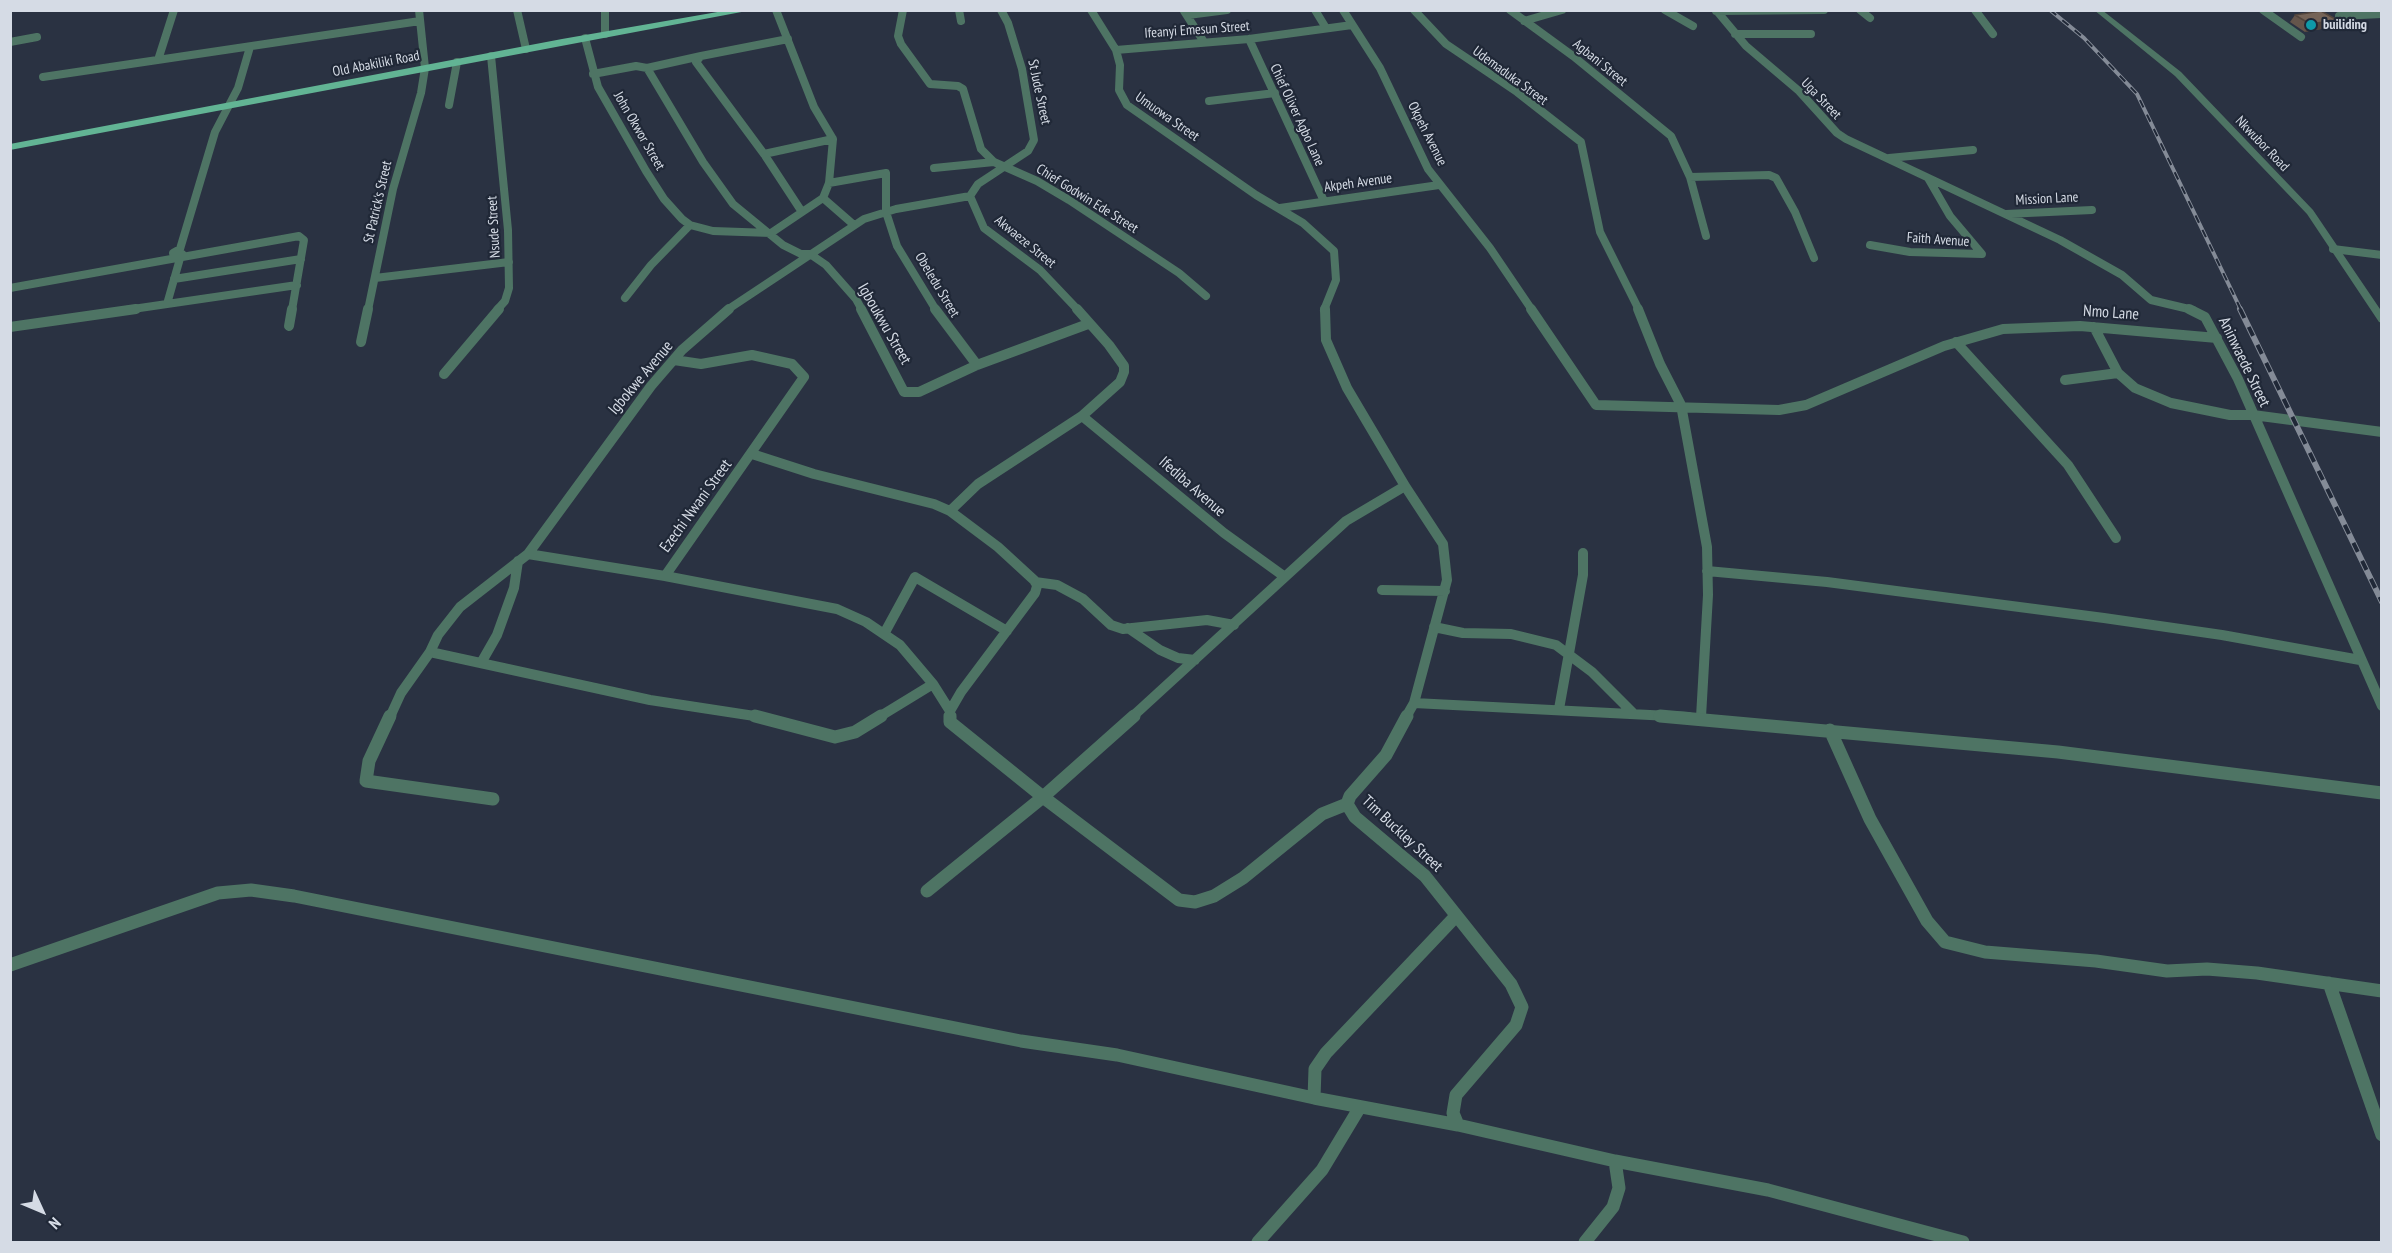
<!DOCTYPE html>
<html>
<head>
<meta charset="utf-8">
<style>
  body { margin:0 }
  #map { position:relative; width:2392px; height:1253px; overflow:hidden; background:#2a3242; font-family:"PT Sans Narrow",sans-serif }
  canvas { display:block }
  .frame { position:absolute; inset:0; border:12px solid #d5dbe5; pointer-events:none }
  .north { position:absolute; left:12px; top:1181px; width:60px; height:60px; -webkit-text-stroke:4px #202837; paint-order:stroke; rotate:134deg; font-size:16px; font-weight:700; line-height:24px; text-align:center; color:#d5dbe5 }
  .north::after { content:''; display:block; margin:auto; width:21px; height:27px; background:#d5dbe5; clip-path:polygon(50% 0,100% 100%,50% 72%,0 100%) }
</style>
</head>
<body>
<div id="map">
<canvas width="2392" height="1253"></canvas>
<div class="frame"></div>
<div class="north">N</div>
</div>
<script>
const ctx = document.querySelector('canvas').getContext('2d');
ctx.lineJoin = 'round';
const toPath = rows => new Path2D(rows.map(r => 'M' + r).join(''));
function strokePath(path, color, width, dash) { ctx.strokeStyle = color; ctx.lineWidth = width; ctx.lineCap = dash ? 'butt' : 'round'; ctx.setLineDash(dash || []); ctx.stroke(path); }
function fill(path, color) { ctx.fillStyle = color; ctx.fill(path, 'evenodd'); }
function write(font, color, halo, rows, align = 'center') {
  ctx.font = font + ' "PT Sans Narrow",sans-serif'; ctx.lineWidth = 4.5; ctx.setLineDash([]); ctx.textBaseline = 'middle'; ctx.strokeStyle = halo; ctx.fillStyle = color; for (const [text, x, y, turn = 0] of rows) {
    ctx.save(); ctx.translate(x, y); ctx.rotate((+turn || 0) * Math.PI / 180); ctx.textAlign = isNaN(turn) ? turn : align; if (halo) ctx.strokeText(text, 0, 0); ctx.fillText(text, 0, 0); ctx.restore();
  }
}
strokePath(toPath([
  [517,10,526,49],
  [605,10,605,34],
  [903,10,898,36,901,44,930,84,958,86,963,89,981,149,994,162,1037,181,1069,200,1179,273,1206,296],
  [959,10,961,21],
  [1001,10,1008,23,1022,69,1034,140,1028,151,978,184,970,196,984,228,1040,270,1078,310],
  [1091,10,1116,50,1120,65,1119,90,1127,105,1256,195,1303,223,1334,251,1336,280,1324,310],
  [1315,10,1326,28],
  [1343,10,1380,68,1428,169,1490,248,1532,310],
  [1414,10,1446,44,1517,92,1581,142,1600,232,1639,310],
  [1510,10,1573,56,1671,136,1690,177,1769,175,1776,178,1795,212,1814,258],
  [1665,10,1693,26],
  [1716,10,1746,46,1799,91,1837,133,1846,139,2060,240,2122,275,2151,300,2193,310],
  [1860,10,1870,18],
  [1975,10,1993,34],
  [2263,10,2301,37],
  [1184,11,1204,42],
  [1716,11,1824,10],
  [1188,15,1227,10],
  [2339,16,2382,14],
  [1524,21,1562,10],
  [1735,34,1811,34],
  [585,38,598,87,646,171,664,199,682,219,690,225,713,231,771,233],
  [788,39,701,56,696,62,764,154,802,212],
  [1249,39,1324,201],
  [10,42,37,37],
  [1116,50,1249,39,1352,25],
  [491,56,508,230,509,288,505,301,497,310],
  [158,60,174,10],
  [647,68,703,162,733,204,783,245,801,254,810,254,826,265,856,299,862,310],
  [593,74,636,66,647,68,701,56],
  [43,77,420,21],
  [1209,101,1275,93],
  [449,105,457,62],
  [764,154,833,139],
  [1889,158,1973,150],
  [934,168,994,162],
  [1690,177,1706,236],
  [829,183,886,173,886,212,897,246,936,310],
  [823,198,854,225],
  [1280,208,1439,185],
  [2006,214,2092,210],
  [771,233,823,198,829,183,833,139,814,107,776,10],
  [1870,245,1910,252,1982,254,1950,216,1928,178],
  [2333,249,2382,255],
  [182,254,173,253,180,249,215,132,238,88,250,47],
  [375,278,509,262],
  [174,279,301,259],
  [10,288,299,236,304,240,292,310],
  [625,298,651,265,690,225],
  [167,304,181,255],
  [126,310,297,285],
  [368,310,393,189,421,93,425,68,419,10],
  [727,310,864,219,896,209,970,196]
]), '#4e7464', 8);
strokePath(toPath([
  [729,309,682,350,651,386,528,554,460,607,438,635,430,652,650,700,761,717],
  [861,309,904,392,919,392,977,365,1088,324],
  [935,309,977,365],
  [1325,309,1326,340,1347,388,1405,486],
  [1531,309,1596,405,1779,410,1806,405,1944,346,2003,329,2080,326,2217,338],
  [1638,309,1660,364,1681,405,1707,547,1708,595,1701,717],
  [2189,309,2205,317,2238,379,2382,706],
  [289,326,292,309],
  [10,327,136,309],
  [361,342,368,309],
  [1956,342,2068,465,2116,538],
  [2118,373,2135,388,2171,403,2230,415,2253,415,2382,432],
  [444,374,499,309],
  [2065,380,2118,373,2094,327],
  [1082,416,1224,533,1285,577],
  [752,454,814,474,934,504,950,511],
  [528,554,665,576,837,609,866,622,900,645,933,684,950,711],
  [1707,571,1827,582,2104,618,2222,635,2360,660],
  [665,576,804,377,792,364,752,355,701,364,674,360],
  [1035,582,1057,585,1083,599,1111,625,1123,629,1207,620,1234,625],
  [1382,590,1445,591],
  [1434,627,1463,633,1511,634,1556,645,1592,672,1634,714],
  [1128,628,1160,650,1178,658,1195,660],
  [884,634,915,577,1007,631],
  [481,663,497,635,514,588,518,561],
  [1414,703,1689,717],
  [1559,709,1583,575,1583,553],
  [390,717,401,693,430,652],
  [879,717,933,684],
  [950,717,950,711,961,692,1035,593,1037,586,1035,581,998,547,950,511,978,484,1082,416,1120,382,1124,372,1124,366,1109,345,1077,309],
  [1132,717,1346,521,1405,486,1443,544,1447,580,1414,703,1406,717]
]), '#4e7464', 10);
strokePath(toPath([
  [390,716,369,761,366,781,493,799],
  [755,716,835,737,855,732,881,716],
  [950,716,950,722,1043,797,1179,900,1195,902,1214,896,1243,878,1322,814,1347,804],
  [1407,716,1386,755,1350,796,1347,804,1355,817,1425,876,1511,984,1522,1007,1516,1025,1456,1095,1453,1113,1458,1125],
  [1660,716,2058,752,2382,793],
  [1830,730,1870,819,1927,921,1945,942,1985,952,2096,961,2167,971,2207,969,2257,973,2382,991],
  [927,891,1043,797,1134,716],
  [10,965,218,893,251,890,294,896,1021,1041,1117,1055,1314,1098,1458,1125,1615,1161,1768,1190,1963,1242],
  [2329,983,2382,1135],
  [1314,1098,1315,1069,1326,1053,1456,916],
  [1258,1242,1322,1170,1360,1107],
  [1585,1242,1613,1207,1619,1188,1615,1161]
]), '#4e7464', 13);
fill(toPath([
  [2094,10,2102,10,2181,72,2313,210,2382,312,2382,323,2379,322,2307,214,2175,76,2094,10]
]), '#4e7464');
fill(toPath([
  [729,10,752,10,10,150,10,144,562,39,729,10]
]), '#62b494');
const railFar1 = toPath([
  [2050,10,2084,38,2137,94,2241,310]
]);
const rail = toPath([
  [2240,309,2382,602]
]);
strokePath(railFar1, '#848b97', 4);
strokePath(rail, '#848b97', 6);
strokePath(railFar1, '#202837', 2, [8]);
strokePath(rail, '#202837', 4, [10]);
fill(toPath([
  [2295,15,2337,20,2332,27,2305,32,2290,22]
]), '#65554b');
fill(toPath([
  [2337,20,2332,27,2305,32,2310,24]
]), '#52453d');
const building = toPath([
  [2321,11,2337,20,2310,24,2295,15,2321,11]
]);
fill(building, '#756357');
strokePath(building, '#52453d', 1.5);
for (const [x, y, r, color] of [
  [2311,25,6,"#0f9aa8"]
]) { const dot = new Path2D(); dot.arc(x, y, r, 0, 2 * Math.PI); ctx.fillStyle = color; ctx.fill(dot); strokePath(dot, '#202837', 2); }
write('bold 14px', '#d5dbe5', '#202837', [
  ["builiding",2323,25]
], 'left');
write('14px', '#d5dbe5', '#202837', [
  ["Ifeanyi Emesun Street",1197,30,-4],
  ["Agbani Street",1600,63,39],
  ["Old Abakiliki Road",376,64,-11],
  ["Udemaduka Street",1510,76,36],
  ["St Jude Street",1039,92,78],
  ["Uga Street",1821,99,46],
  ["Chief Oliver Agbo Lane",1297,115,65],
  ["Umuowa Street",1167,117,35],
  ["John Okwor Street",639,131,60],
  ["Okpeh Avenue",1427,134,63],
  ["Nkwubor Road",2262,144,46],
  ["Akpeh Avenue",1358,183,-8],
  ["Chief Godwin Ede Street",1087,199,32],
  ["Mission Lane",2047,199,-3],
  ["St Patrick's Street",378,202,-77],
  ["Nsude Street",494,227,-93],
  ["Faith Avenue",1938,240,4],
  ["Akwaeze Street",1025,242,39],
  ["Obeledu Street",937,285,59]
]);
write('16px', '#d5dbe5', '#202837', [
  ["Nmo Lane",2111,313,4],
  ["Igboukwu Street",884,324,60],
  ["Aninwaede Street",2244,362,64],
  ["Igbokwe Avenue",641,378,-50],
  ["Ifediba Avenue",1192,487,41],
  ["Ezechi Nwani Street",696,506,-54],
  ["Tim Buckley Street",1402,834,43]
]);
</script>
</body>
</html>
